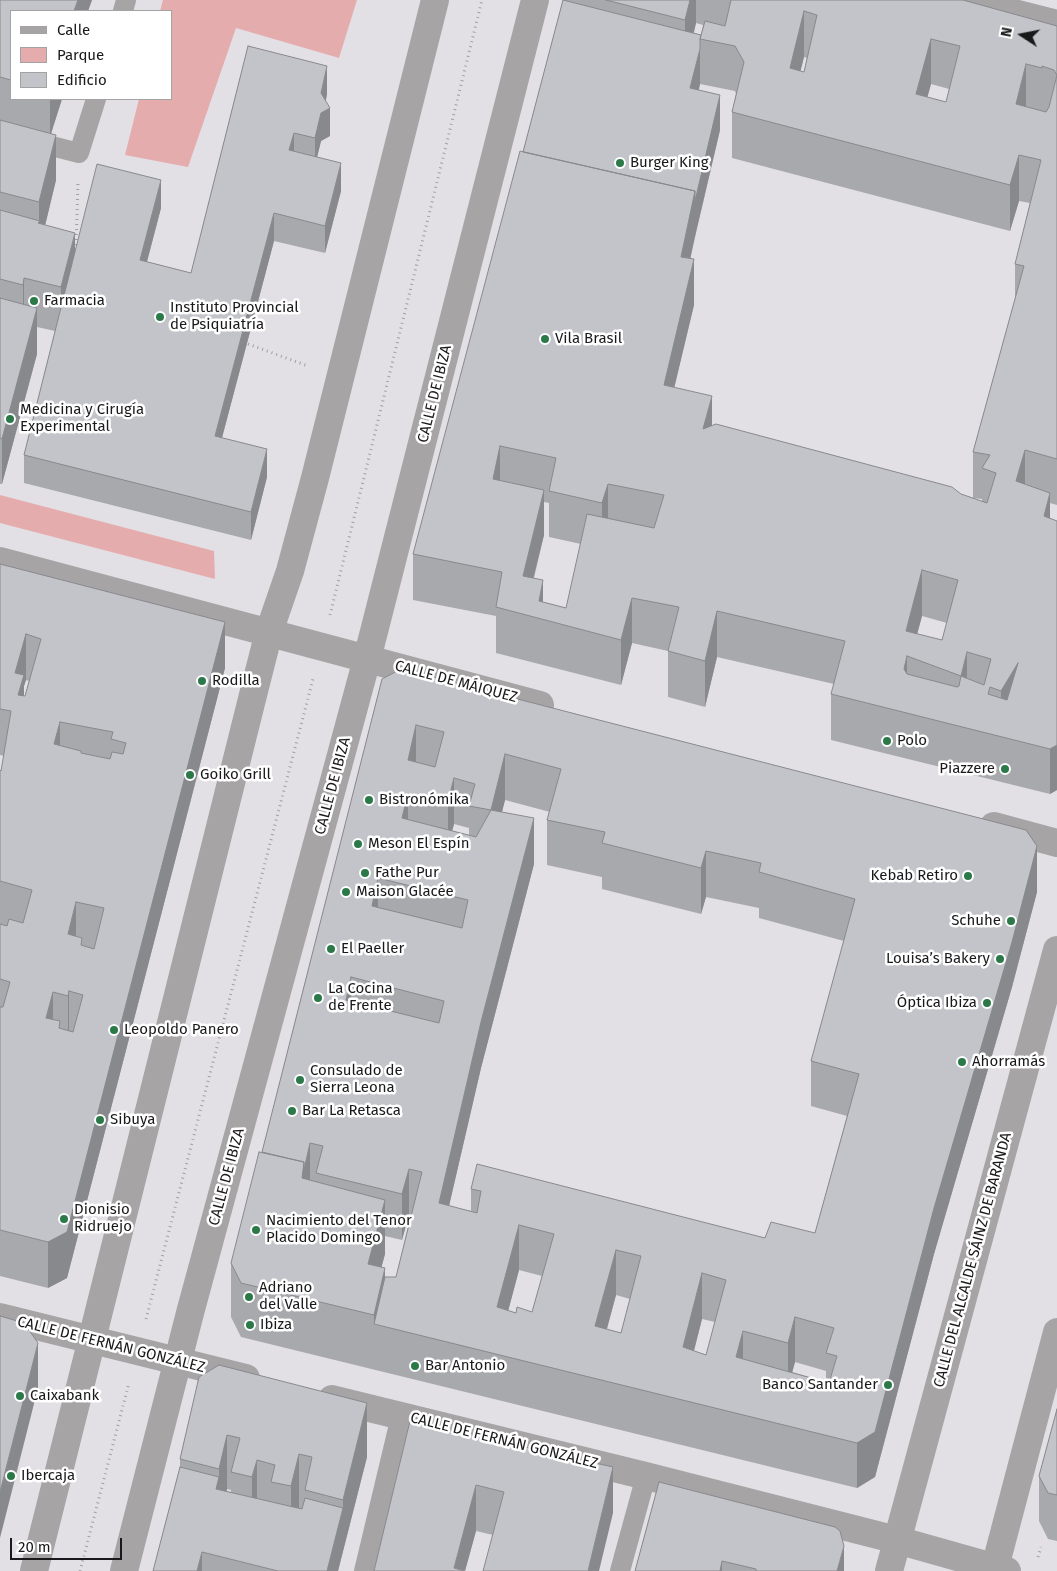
<!DOCTYPE html>
<html>
<head>
<meta charset="utf-8">
<style>
  body { margin:0 }
  #map { position:relative; width:1057px; height:1571px; overflow:hidden; background:#e3e0e5; font-family:"Fira Sans",sans-serif }
  canvas { display:block }
  .legend { position:absolute; left:10px; top:10px; width:162px; height:90px; box-sizing:border-box; background:#fff; border:1px solid #a3a3a3; margin:0; padding:6px 9px; list-style:none; font-size:15px; color:#19181a }
  .legend li { display:flex; align-items:center; gap:10px; height:25px }
  .legend b { width:25px; border:1px solid #a3a3a3 }
  .north { position:absolute; left:997px; top:10px; width:50px; height:50px; -webkit-text-stroke:4px #fff; paint-order:stroke; rotate:281deg; font-size:14px; font-weight:700; line-height:20px; text-align:center; color:#19181a }
  .north::after { content:''; display:block; margin:auto; width:18px; height:22px; background:#19181a; clip-path:polygon(50% 0,100% 100%,50% 72%,0 100%) }
  .scale { position:absolute; left:10px; top:1538px; width:112px; height:22px; box-sizing:border-box; border:2px solid #19181a; border-top:0; padding-left:6px; font-size:15px; line-height:18px; white-space:nowrap; color:#19181a; -webkit-text-stroke:4px #fff; paint-order:stroke }
</style>
</head>
<body>
<div id="map">
<canvas width="1057" height="1571"></canvas>
<ul class="legend">
<li><b style="height:6px;background:#a7a4a6"></b>Calle</li>
<li><b style="height:14px;background:#e5acae"></b>Parque</li>
<li><b style="height:14px;background:#c3c4c9"></b>Edificio</li>
</ul>
<div class="north">N</div>
<div class="scale">20 m</div>
</div>
<script>
const ctx = document.querySelector('canvas').getContext('2d');
ctx.lineJoin = 'round';
function fill(path, color) { ctx.fillStyle = color; ctx.fill(path, 'evenodd'); }
const toPath = rows => new Path2D(rows.map(r => 'M' + r).join(''));
function strokePath(path, color, width, dash) { ctx.strokeStyle = color; ctx.lineWidth = width; ctx.lineCap = dash ? 'butt' : 'round'; ctx.setLineDash(dash || []); ctx.stroke(path); }
function write(font, color, halo, rows, align = 'center') {
  ctx.font = font + ' "Fira Sans",sans-serif'; ctx.lineWidth = 5; ctx.setLineDash([]); ctx.textBaseline = 'middle'; ctx.strokeStyle = halo; ctx.fillStyle = color; for (const [text, x, y, turn = 0] of rows) {
    ctx.save(); ctx.translate(x, y); ctx.rotate((+turn || 0) * Math.PI / 180); ctx.textAlign = isNaN(turn) ? turn : align; if (halo) ctx.strokeText(text, 0, 0); ctx.fillText(text, 0, 0); ctx.restore();
  }
}
fill(toPath([
  [163,0,357,0,339,58,236,28,188,167,125,155,139,99,171,99,171,11,160,11],
  [0,495,214,551,215,579,0,523]
]), '#e5acae');
strokePath(toPath([
  [76,250,78,181],
  [248,344,308,366],
  [330,615,482,0],
  [146,1319,313,679],
  [1038,1557,1041,1547],
  [80,1571,129,1383]
]), '#a19fa3', 3, [1, 4]);
strokePath(toPath([
  [123,11,126,0],
  [0,133,79,153,96,99],
  [364,1571,401,1416],
  [620,1571,646,1476]
]), '#a7a4a6', 20);
strokePath(toPath([
  [963,0,1057,24],
  [0,561,540,705],
  [994,826,1057,843],
  [0,1317,246,1378],
  [332,1399,646,1476,897,1540,1007,1571],
  [34,1571,254,691,269,632,290,571,315,478,435,0],
  [124,1571,190,1313,367,659,535,0],
  [889,1571,1057,950],
  [994,1571,1057,1332]
]), '#a7a4a6', 28);
fill(toPath([
  [0,0,92,0,88,11,11,11,11,99,62,99,51,133,56,180,45,225,75,251,161,208,147,262,191,273,248,46,327,94,326,101,330,136,321,141,317,157,341,191,325,253,274,241,222,438,267,477,251,540,24,483,24,455,55,331,37,327,37,354,2,484,0,484],
  [563,0,963,0,1057,26,1057,505,1050,503,1050,518,1057,521,1057,790,1050,794,831,740,831,694,834,684,717,657,705,707,668,697,668,651,632,643,621,685,496,653,496,616,413,600,413,554,523,152],
  [696,23,703,25,701,35,694,33],
  [804,57,807,58,804,72,800,71],
  [700,84,735,91,736,94,732,112,732,158,1010,231,1019,201,1030,203,1015,264,1015,300,973,452,973,498,982,499,982,501,961,494,712,426,674,387,694,305,690,259,720,130,699,90],
  [931,84,949,89,946,102,927,97],
  [544,502,549,503,549,537,581,544,566,608,543,602,534,578,544,535],
  [922,616,947,623,942,640,917,634],
  [0,564,225,668,67,1278,48,1288,0,1276,0,770,1,771,4,756,0,755],
  [26,680,29,681,25,696,24,696,24,686],
  [382,679,1037,892,1012,987,934,1254,875,1477,857,1488,241,1337,231,1317,231,1263,262,1152],
  [505,800,550,812,547,820,547,865,602,877,602,889,701,914,706,897,759,908,759,918,844,941,811,1061,811,1106,847,1116,815,1233,765,1238,471,1189,471,1211,449,1206,481,1068,534,864,502,812],
  [454,824,469,828,469,835,452,831],
  [409,1214,411,1215,396,1277,385,1277,381,1268,385,1254,385,1236,402,1240],
  [519,1270,542,1276,532,1312,516,1313,508,1311],
  [616,1295,630,1299,621,1333,607,1329],
  [702,1319,715,1322,706,1355,694,1351],
  [795,1362,826,1371,826,1382,792,1372],
  [199,1377,367,1457,338,1571,153,1571,180,1467,180,1459],
  [227,1489,231,1490,231,1492,227,1491],
  [1057,1409,1057,1541,1048,1539,1039,1521,1039,1476],
  [410,1421,613,1513,493,1535,476,1531,465,1571],
  [659,1482,844,1571,635,1571]
]), '#a8a9ad');
fill(toPath([
  [78,0,92,0,88,11,74,11],
  [690,0,696,0,696,23,685,66,685,20],
  [804,11,804,57,790,114,790,68],
  [931,39,931,84,916,140,916,94],
  [700,49,700,84,690,123,690,88],
  [1026,64,1026,110,1016,104],
  [327,66,327,94,323,112,330,108,330,136,321,141,315,166,315,138,321,93],
  [720,95,720,130,695,236,681,303,681,257,695,191],
  [50,99,62,99,50,137],
  [294,133,294,161,289,150],
  [56,135,56,180,40,247,38,223,39,221,39,202],
  [1019,155,1019,201,1010,231,1010,185],
  [341,163,341,191,325,253,325,226],
  [161,180,161,208,140,288,140,260],
  [274,213,274,241,215,464,215,436],
  [75,233,75,278,61,333,61,287],
  [694,259,694,305,664,431,664,385],
  [24,278,24,323,23,330,23,285],
  [37,308,37,354,2,484,2,439],
  [712,396,712,442,703,429],
  [500,446,500,492,493,479],
  [267,449,267,477,251,540,251,512],
  [1025,450,1025,496,1016,481],
  [608,484,608,530,602,548,602,503],
  [544,490,544,535,524,615,523,576],
  [1050,493,1050,539,1044,516],
  [922,570,922,616,911,657,907,656,907,702,904,669,906,631],
  [543,580,543,620,539,601],
  [632,598,632,643,621,685,621,640],
  [717,611,717,657,705,707,705,661],
  [225,622,225,668,67,1278,48,1288,48,1242],
  [26,634,26,680,24,686,24,721,18,740,15,673],
  [967,652,967,698,961,676],
  [1018,663,1001,736,1001,691],
  [60,722,60,767,54,744],
  [416,725,416,771,408,794,408,839,402,818,408,760],
  [1057,745,1057,790,1050,794,1050,749],
  [505,754,505,800,491,855,491,810],
  [454,778,454,824,448,847,448,801],
  [534,818,534,864,481,1068,439,1249,439,1203,481,1022],
  [1037,846,1037,892,1012,987,934,1254,875,1477,857,1488,857,1443,934,1208],
  [706,851,706,897,701,914,701,868],
  [378,878,378,924,372,906],
  [76,902,76,947,68,934],
  [351,977,351,1023,346,1000],
  [69,991,69,1037,68,1042,68,996],
  [53,992,53,1038,46,1018],
  [310,1143,310,1189,302,1178,304,1162],
  [409,1169,409,1214,402,1240,402,1194],
  [385,1200,385,1254,369,1314,368,1264],
  [519,1225,519,1270,497,1353,497,1307],
  [616,1250,616,1295,595,1372,595,1326],
  [385,1268,385,1323,374,1324,374,1315],
  [702,1273,702,1319,683,1393,683,1347],
  [795,1317,795,1362,788,1388,788,1343],
  [743,1331,743,1376,736,1357],
  [38,1343,38,1388,0,1538,0,1492],
  [367,1403,367,1457,338,1571,327,1571,343,1508,343,1500],
  [227,1435,227,1489,216,1534,216,1489,219,1477,219,1469],
  [299,1454,299,1508,291,1540,291,1486],
  [257,1460,257,1514,252,1531,252,1477],
  [613,1467,613,1513,599,1571,588,1571],
  [476,1485,476,1531,465,1571,454,1568],
  [844,1546,844,1571,837,1571],
  [202,1552,202,1571,197,1571],
  [722,1561,722,1571,720,1571]
]), '#88898d');
const building = toPath([
  [0,0,78,0,74,11,11,11,11,80,0,77,0,0],
  [563,0,701,35,700,39,700,49,690,88,720,95,695,201,695,191,523,152,563,0],
  [606,0,690,0,685,20,606,0],
  [731,0,963,0,1057,26,1057,459,1025,450,1016,481,1050,493,1044,516,1057,521,1057,745,1050,749,831,694,845,641,717,611,705,661,668,651,679,607,632,598,621,640,496,607,502,572,413,554,520,151,695,191,681,257,694,259,664,385,712,396,703,429,716,424,952,487,961,494,987,503,996,473,982,468,990,455,973,452,1024,266,1015,264,1041,160,1019,155,1010,185,732,112,744,62,735,46,700,39,705,21,725,26,731,0],
  [804,11,817,15,804,72,790,68,804,11],
  [931,39,960,46,946,102,916,94,931,39],
  [1026,64,1042,68,1042,66,1054,70,1057,75,1049,107,1046,112,1016,104,1026,64],
  [500,446,556,458,549,491,602,503,608,484,664,495,654,528,587,514,566,608,539,601,543,580,523,576,544,490,493,479,500,446],
  [922,570,958,580,942,640,906,631,922,570],
  [967,652,991,659,984,685,961,676,967,652],
  [907,656,961,676,959,686,957,687,907,674,904,669,907,656],
  [1018,663,1007,700,988,694,990,687,1001,691,1018,663],
  [248,46,327,66,321,93,330,108,321,113,315,138,294,133,289,150,341,163,325,226,274,213,215,436,267,449,251,512,24,455,97,164,161,180,140,260,191,273,248,46],
  [0,120,56,135,39,202,0,192,0,120],
  [0,210,40,221,38,223,75,233,61,287,24,278,23,285,0,279,0,210],
  [0,298,37,308,2,439,0,438,0,298],
  [0,564,225,622,67,1232,48,1242,0,1230,0,1007,3,1007,10,982,0,979,0,924,7,926,9,919,23,923,32,890,0,881,0,770,1,771,11,711,0,709,0,564],
  [26,634,41,639,25,696,18,695,24,675,15,673,26,634],
  [60,722,113,732,111,739,126,743,123,754,112,752,110,759,81,753,81,751,54,744,60,722],
  [76,902,104,908,94,949,81,945,82,938,68,934,76,902],
  [69,991,83,995,73,1032,59,1028,60,1021,46,1018,53,992,68,996,69,991],
  [401,669,1026,830,1037,846,1012,942,934,1208,875,1432,857,1443,374,1324,385,1277,396,1277,422,1172,409,1169,402,1194,316,1173,323,1146,310,1143,304,1170,304,1162,262,1152,382,679,401,669],
  [416,725,444,732,435,767,408,760,416,725],
  [505,754,561,769,547,820,605,832,602,843,701,868,706,851,761,863,759,872,855,899,811,1061,859,1074,815,1233,771,1222,765,1238,477,1164,471,1189,481,1191,477,1213,439,1203,481,1022,534,818,491,810,505,754],
  [454,778,475,784,469,806,491,810,476,837,402,818,408,794,448,801,454,778],
  [378,878,468,900,462,928,372,906,378,878],
  [351,977,444,1001,439,1023,346,1000,351,977],
  [519,1225,554,1234,532,1312,517,1307,516,1313,497,1307,519,1225],
  [616,1250,641,1256,621,1333,595,1326,616,1250],
  [702,1273,726,1280,706,1355,683,1347,702,1273],
  [795,1317,834,1328,826,1353,837,1356,829,1383,736,1357,743,1331,788,1343,795,1317],
  [259,1152,304,1162,302,1178,385,1200,368,1264,385,1268,374,1315,241,1283,231,1263,259,1152],
  [0,1316,24,1323,38,1343,0,1492,0,1316],
  [219,1365,367,1403,343,1500,305,1490,312,1457,299,1454,291,1486,271,1482,275,1465,257,1460,252,1477,231,1472,240,1438,227,1435,219,1469,180,1459,199,1377,219,1365],
  [1057,1409,1057,1495,1048,1493,1039,1476,1057,1409],
  [410,1421,613,1467,588,1571,483,1571,504,1492,476,1485,454,1568,464,1571,374,1571,410,1421],
  [180,1467,219,1477,216,1489,302,1509,305,1498,343,1508,327,1571,278,1571,202,1552,197,1571,153,1571,180,1467],
  [659,1482,835,1527,840,1531,844,1546,837,1571,756,1571,756,1569,722,1561,720,1571,635,1571,659,1482]
]);
fill(building, '#c3c4c9');
strokePath(building, '#88898d', 1);
for (const [x, y, r, color] of [
  [620,163,5,"#2b7949"],
  [34,301,5,"#2b7949"],
  [160,317,5,"#2b7949"],
  [545,339,5,"#2b7949"],
  [10,419,5,"#2b7949"],
  [202,681,5,"#2b7949"],
  [887,741,5,"#2b7949"],
  [1005,769,5,"#2b7949"],
  [190,775,5,"#2b7949"],
  [369,800,5,"#2b7949"],
  [358,844,5,"#2b7949"],
  [365,873,5,"#2b7949"],
  [968,876,5,"#2b7949"],
  [346,892,5,"#2b7949"],
  [1011,921,5,"#2b7949"],
  [331,949,5,"#2b7949"],
  [1000,959,5,"#2b7949"],
  [318,998,5,"#2b7949"],
  [987,1003,5,"#2b7949"],
  [114,1030,5,"#2b7949"],
  [962,1062,5,"#2b7949"],
  [300,1080,5,"#2b7949"],
  [292,1111,5,"#2b7949"],
  [100,1120,5,"#2b7949"],
  [64,1219,5,"#2b7949"],
  [256,1230,5,"#2b7949"],
  [249,1297,5,"#2b7949"],
  [250,1325,5,"#2b7949"],
  [415,1366,5,"#2b7949"],
  [888,1385,5,"#2b7949"],
  [20,1396,5,"#2b7949"],
  [11,1476,5,"#2b7949"]
]) { const dot = new Path2D(); dot.arc(x, y, r, 0, 2 * Math.PI); ctx.fillStyle = color; ctx.fill(dot); strokePath(dot, '#fff', 2); }
write('15px', '#19181a', '#fff', [
  ["Burger King",630,163],
  ["Farmacia",44,301],
  ["Instituto Provincial",170,308],
  ["de Psiquiatría",170,325],
  ["Vila Brasil",555,339],
  ["Medicina y Cirugía",20,410],
  ["Experimental",20,427],
  ["Rodilla",212,681],
  ["Polo",897,741],
  ["Piazzere",995,769,"right"],
  ["Goiko Grill",200,775],
  ["Bistronómika",379,800],
  ["Meson El Espín",368,844],
  ["Fathe Pur",375,873],
  ["Kebab Retiro",958,876,"right"],
  ["Maison Glacée",356,892],
  ["Schuhe",1001,921,"right"],
  ["El Paeller",341,949],
  ["Louisa’s Bakery",990,959,"right"],
  ["La Cocina",328,989],
  ["de Frente",328,1006],
  ["Óptica Ibiza",977,1003,"right"],
  ["Leopoldo Panero",124,1030],
  ["Ahorramás",972,1062],
  ["Consulado de",310,1071],
  ["Sierra Leona",310,1088],
  ["Bar La Retasca",302,1111],
  ["Sibuya",110,1120],
  ["Dionisio",74,1210],
  ["Ridruejo",74,1227],
  ["Nacimiento del Tenor",266,1221],
  ["Placido Domingo",266,1238],
  ["Adriano",259,1288],
  ["del Valle",259,1305],
  ["Ibiza",260,1325],
  ["Bar Antonio",425,1366],
  ["Banco Santander",878,1385,"right"],
  ["Caixabank",30,1396],
  ["Ibercaja",21,1476]
], 'left');
write('15px', '#19181a', '#fff', [
  ["CALLE DE IBIZA",435,394,-76],
  ["CALLE DE MÁIQUEZ",456,682,15],
  ["CALLE DE IBIZA",333,786,-75],
  ["CALLE DE IBIZA",227,1177,-75],
  ["CALLE DEL ALCALDE SÁINZ DE BARANDA",973,1260,-75],
  ["CALLE DE FERNÁN GONZÁLEZ",111,1345,14],
  ["CALLE DE FERNÁN GONZÁLEZ",504,1441,14]
]);
</script>
</body>
</html>
